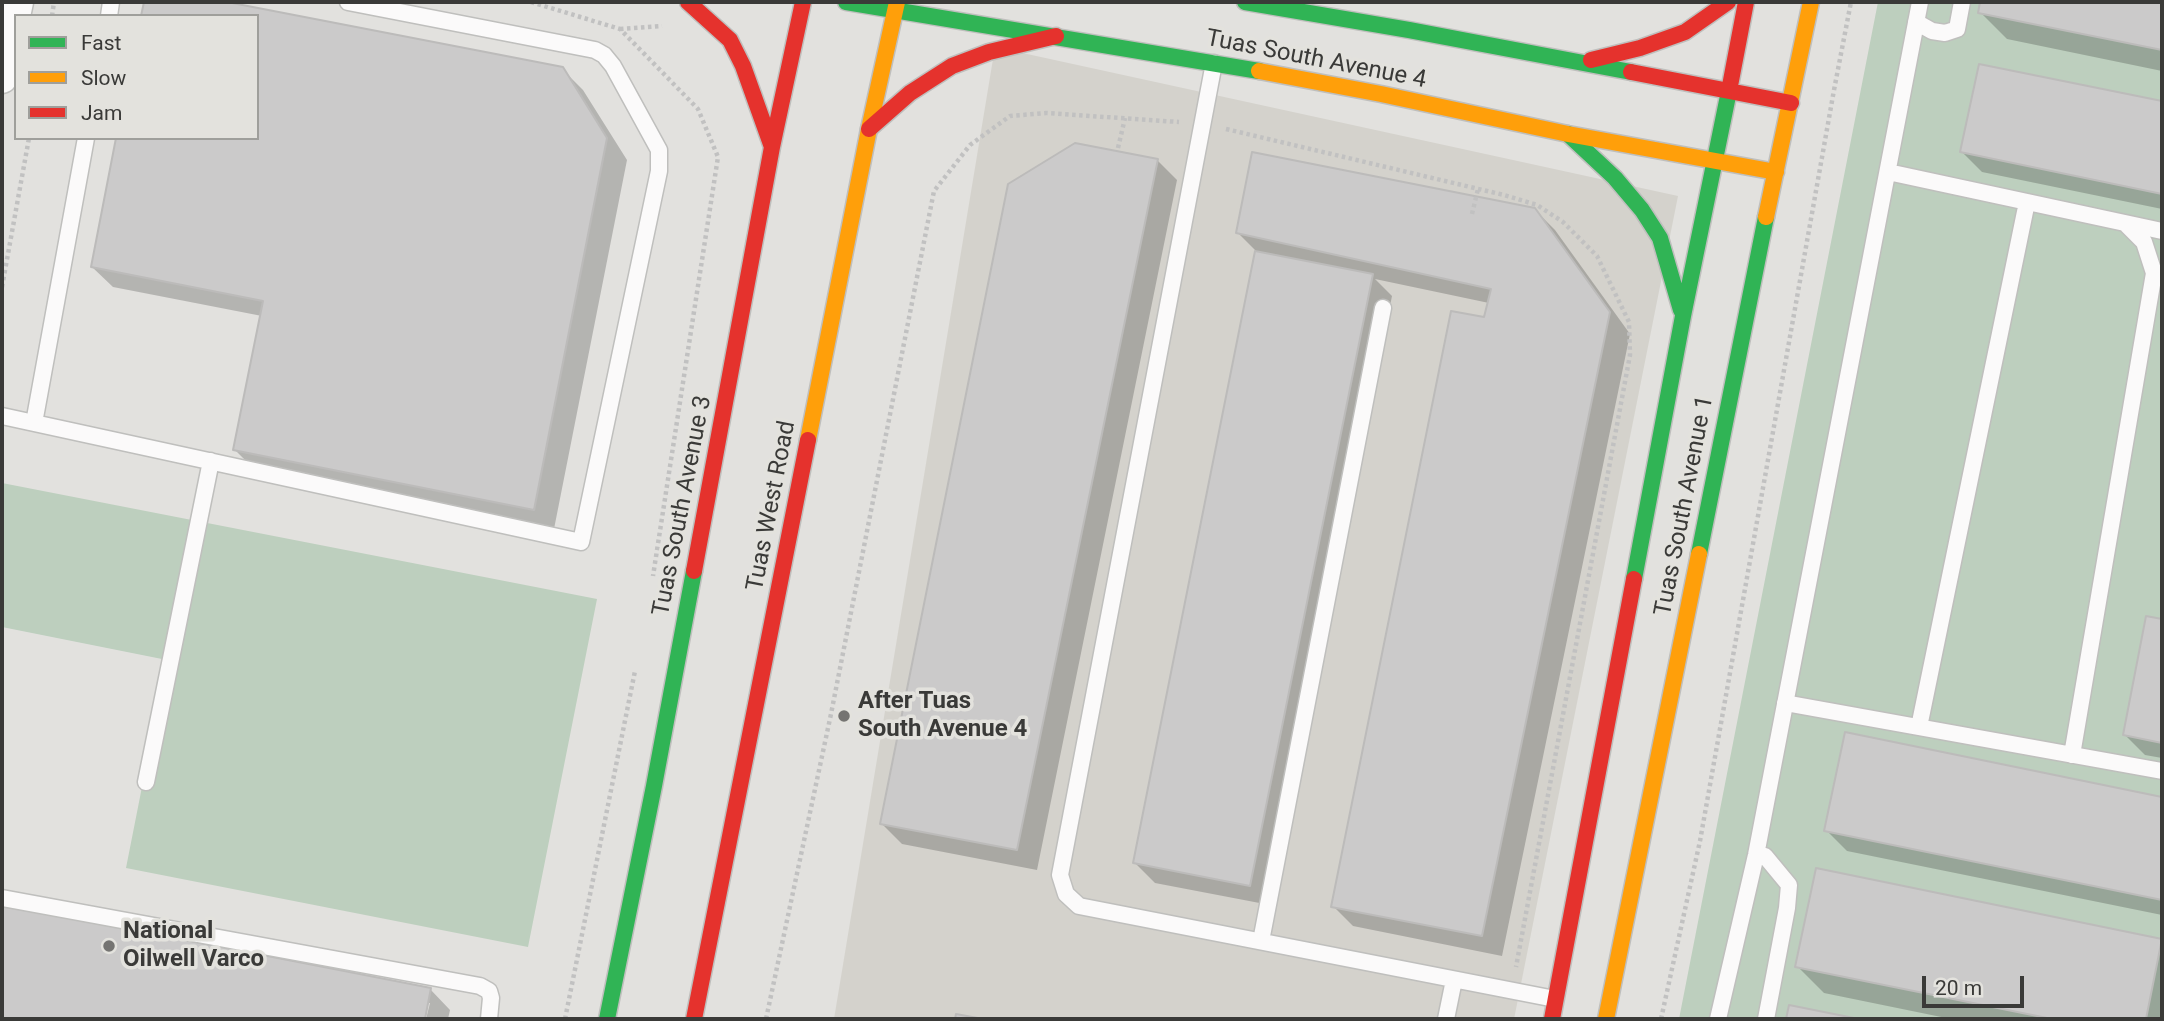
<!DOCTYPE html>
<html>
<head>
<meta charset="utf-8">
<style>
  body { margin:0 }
  #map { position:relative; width:2164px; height:1021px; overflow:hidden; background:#e2e1de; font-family:Roboto,sans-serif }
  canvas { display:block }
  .frame { position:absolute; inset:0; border:4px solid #3a3a38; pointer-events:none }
  .legend { position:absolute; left:14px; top:14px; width:245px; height:126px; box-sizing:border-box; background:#e3e2dd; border:2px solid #9f9f9b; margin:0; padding:9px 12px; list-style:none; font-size:21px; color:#3a3a38 }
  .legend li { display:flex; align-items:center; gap:14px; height:35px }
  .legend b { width:35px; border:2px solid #9f9f9b }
  .scale { position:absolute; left:1922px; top:976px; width:102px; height:32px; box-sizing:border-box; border:4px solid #3a3a38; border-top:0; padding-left:9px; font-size:21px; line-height:24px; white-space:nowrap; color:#3a3a38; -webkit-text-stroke:5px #e3e2dd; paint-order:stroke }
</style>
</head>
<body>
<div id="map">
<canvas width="2164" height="1021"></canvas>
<div class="frame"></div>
<ul class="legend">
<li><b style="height:9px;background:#30b455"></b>Fast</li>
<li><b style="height:9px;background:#ff9f0a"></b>Slow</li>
<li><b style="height:9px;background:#e5322d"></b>Jam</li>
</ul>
<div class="scale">20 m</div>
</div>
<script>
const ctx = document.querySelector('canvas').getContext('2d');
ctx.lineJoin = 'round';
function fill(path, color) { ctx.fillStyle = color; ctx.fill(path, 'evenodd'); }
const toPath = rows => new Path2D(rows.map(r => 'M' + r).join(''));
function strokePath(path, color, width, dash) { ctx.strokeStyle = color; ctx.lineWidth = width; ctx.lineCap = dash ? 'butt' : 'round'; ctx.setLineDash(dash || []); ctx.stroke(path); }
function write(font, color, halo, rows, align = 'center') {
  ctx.font = font + ' Roboto,sans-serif'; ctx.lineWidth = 7; ctx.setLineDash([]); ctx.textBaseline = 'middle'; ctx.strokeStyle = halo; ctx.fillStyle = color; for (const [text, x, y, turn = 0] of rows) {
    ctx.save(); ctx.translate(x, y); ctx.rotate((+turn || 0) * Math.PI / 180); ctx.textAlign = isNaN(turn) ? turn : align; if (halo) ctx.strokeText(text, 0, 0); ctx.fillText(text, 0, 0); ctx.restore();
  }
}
fill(toPath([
  [995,47,1678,196,1514,1019,834,1019]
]), '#d4d2cc');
fill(toPath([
  [1878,2,2162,2,2162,1019,1679,1019],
  [2,483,597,599,528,947,126,868,167,660,2,627]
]), '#bdcfbe');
fill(toPath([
  [146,2,218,2,562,69,583,90,627,160,554,529,255,470,235,450,262,316,113,287,92,267,257,138,257,16,143,16],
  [1982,2,2162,2,2162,71,2007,39,1980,12],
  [1980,66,2162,103,2162,209,1982,172,1962,152],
  [1157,160,1177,180,1037,870,902,844,882,824],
  [1534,209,1555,230,1630,334,1502,956,1353,926,1333,906,1489,303,1375,279,1392,296,1270,905,1155,883,1135,863,1257,252,1238,233],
  [2148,618,2162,621,2162,758,2145,755,2125,735],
  [1846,734,2162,799,2162,915,1847,851,1826,830],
  [1817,870,2162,941,2162,1019,1951,1019,1824,993,1797,966],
  [2,906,430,989,450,1010,448,1019,426,1019,430,1003,426,1003,423,1019,2,1019]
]), '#0003');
const building = toPath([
  [144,2,227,2,563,67,607,138,534,510,233,450,263,301,91,267,116,138,257,138,257,16,141,16,144,2],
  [1980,2,2162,2,2162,50,1978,13,1980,2],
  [1979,64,2162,101,2162,194,1960,152,1979,64],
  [1075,143,1158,159,1017,850,880,824,1008,184,1075,143],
  [1252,152,1535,208,1610,312,1482,936,1331,907,1451,311,1484,317,1491,289,1236,233,1252,152],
  [1255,251,1373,274,1250,886,1133,863,1255,251],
  [2146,616,2162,619,2162,743,2123,735,2146,616],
  [1845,732,2162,797,2162,900,1824,831,1845,732],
  [1816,868,2162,939,2146,1019,2052,1019,1795,967,1816,868],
  [2,904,431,988,425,1019,2,1019,2,904],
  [1789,1005,1859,1019,1786,1019,1789,1005],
  [956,1014,983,1019,955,1019,956,1014]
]);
fill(building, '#cbcaca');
strokePath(building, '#bcbbba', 2);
const lane = toPath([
  [109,16,111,2],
  [1916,22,1932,31,1945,33,1957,29,1962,2],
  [1214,63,1060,875,1066,894,1079,906,1555,999],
  [1888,172,2162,231],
  [2,416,581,542,659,171,659,150,613,66,604,55,595,50,348,2],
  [34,423,86,138],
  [1785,703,2162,771],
  [1919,727,2027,202],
  [2072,755,2154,273,2144,242,2126,224],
  [146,782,211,461],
  [1756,855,1765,856,1789,885,1787,908,1766,1019],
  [2,898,480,986,489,991,491,998,489,1019],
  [1261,941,1383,308],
  [1446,1019,1454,980],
  [1718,1019,1756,855,1920,2]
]);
const street = toPath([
  [2,78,18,2]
]);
const fast = toPath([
  [846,2,1259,71],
  [1245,2,1409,30,1631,72],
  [1568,134,1615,178,1642,210,1660,238,1681,310],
  [1699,554,1766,217],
  [1634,579,1683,316,1729,91],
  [607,1019,654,786,694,571]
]);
const slow = toPath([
  [1259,71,1381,94,1568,134,1776,172],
  [1766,217,1811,2],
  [808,440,869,129,897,2],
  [1606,1019,1699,554]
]);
const jam = toPath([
  [688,2,730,40,743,66,772,147],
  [1591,60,1640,48,1685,32,1728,2],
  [1631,72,1791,103],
  [1729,91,1746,2],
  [869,129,910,93,952,66,989,52,1056,36],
  [694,571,772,147,803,2],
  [694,1019,808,440],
  [1552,1019,1634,579]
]);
strokePath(lane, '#bfbfbd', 19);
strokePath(street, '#bfbfbd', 33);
strokePath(fast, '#bfbfbd', 19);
strokePath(slow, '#bfbfbd', 19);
strokePath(jam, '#bfbfbd', 19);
strokePath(toPath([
  [531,2,620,29,698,109,718,157,653,576],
  [52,16,54,2],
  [620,29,662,26],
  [1226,129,1504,195,1537,205,1563,222,1597,256,1629,322,1630,355,1516,967],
  [1118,148,1125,118],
  [1472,214,1478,189],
  [2,287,29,138],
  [565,1019,635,671],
  [766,1019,831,714,934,191,970,145,1010,116,1046,113,1179,122],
  [1661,1019,1700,841,1834,90,1851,2]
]), '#c1c1c1', 4.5, [3.5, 3.5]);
strokePath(lane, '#fbfafa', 16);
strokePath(street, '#fbfafa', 30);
strokePath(fast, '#30b455', 16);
strokePath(slow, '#ff9f0a', 16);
strokePath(jam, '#e5322d', 16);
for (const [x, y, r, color] of [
  [844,716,7,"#757472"],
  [109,946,7,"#757472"]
]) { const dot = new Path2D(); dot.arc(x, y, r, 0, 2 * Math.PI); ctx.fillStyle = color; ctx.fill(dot); strokePath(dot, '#e3e2dd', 2.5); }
write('24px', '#3a3a38', '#e3e2dd', [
  ["Tuas South Avenue 4",1316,60,11],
  ["Tuas South Avenue 3",683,506,-79],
  ["Tuas West Road",772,506,-79],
  ["Tuas South Avenue 1",1685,506,-79]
]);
write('bold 24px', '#3a3a38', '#e3e2dd', [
  ["After Tuas",858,702],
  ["South Avenue 4",858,730],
  ["National",123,932],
  ["Oilwell Varco",123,960]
], 'left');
</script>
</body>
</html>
